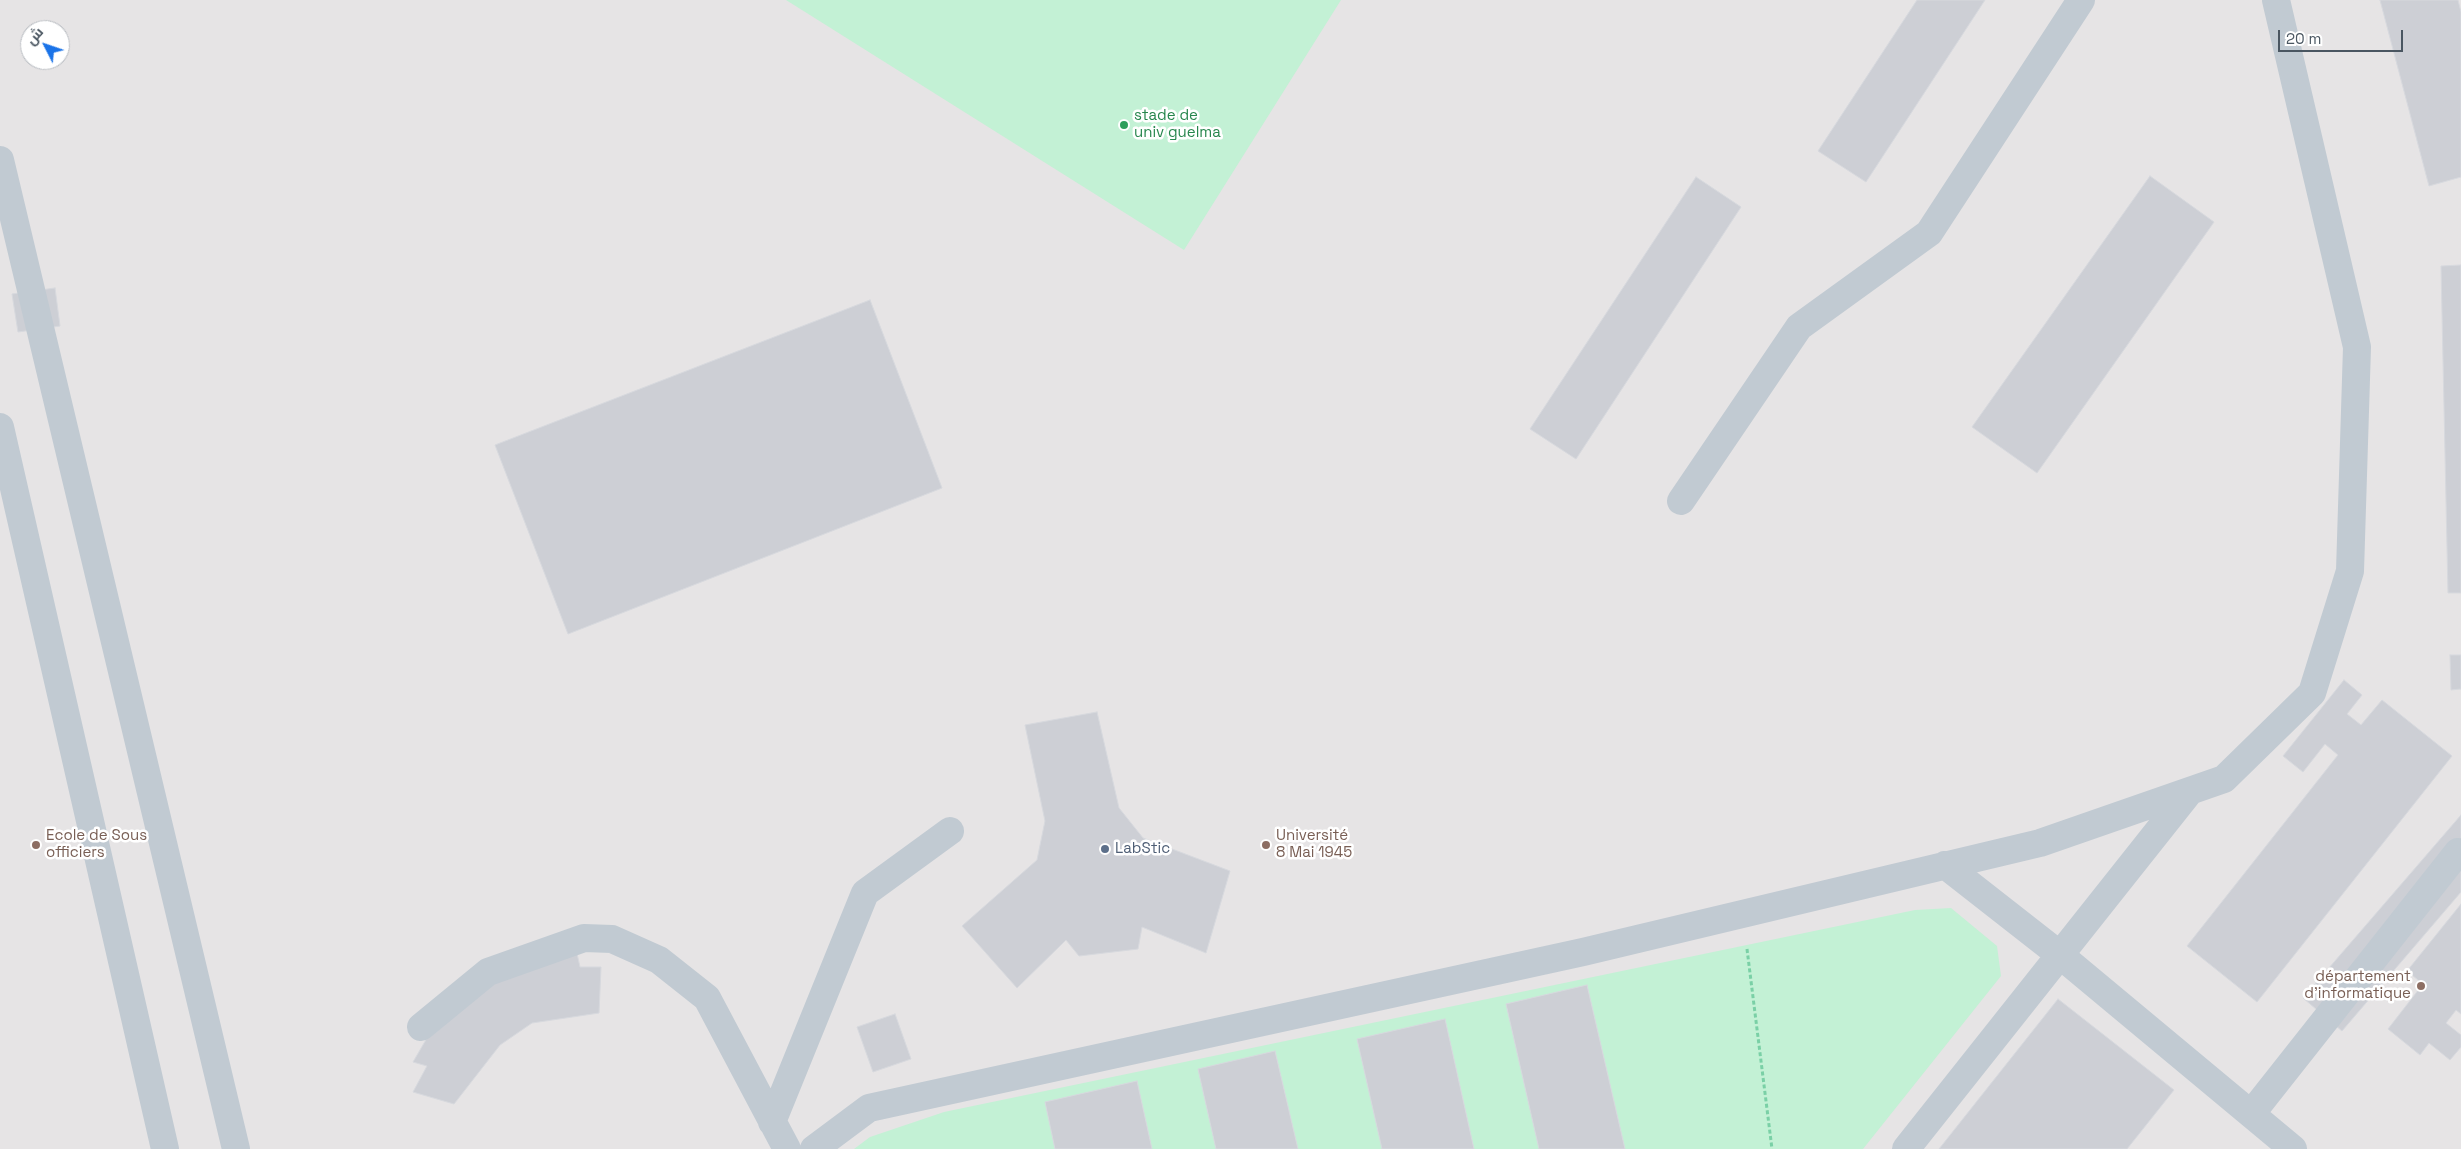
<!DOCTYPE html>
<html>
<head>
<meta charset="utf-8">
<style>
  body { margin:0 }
  #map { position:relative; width:2461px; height:1149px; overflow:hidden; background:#f5f3f3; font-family:"Space Grotesk",Cairo,sans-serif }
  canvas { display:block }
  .north { position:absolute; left:20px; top:20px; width:50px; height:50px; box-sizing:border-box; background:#fff; border:1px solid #b7bbc0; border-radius:50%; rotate:311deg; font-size:14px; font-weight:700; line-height:20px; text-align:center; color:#4a5661 }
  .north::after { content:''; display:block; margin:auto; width:18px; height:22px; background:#1a73e8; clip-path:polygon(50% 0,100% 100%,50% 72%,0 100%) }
  .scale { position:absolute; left:2278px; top:30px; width:125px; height:22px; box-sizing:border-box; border:2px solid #4a5661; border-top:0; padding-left:6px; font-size:15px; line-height:18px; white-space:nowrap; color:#4a5661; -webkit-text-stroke:4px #fff; paint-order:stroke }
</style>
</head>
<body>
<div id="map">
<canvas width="2461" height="1149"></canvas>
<div class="north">ش</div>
<div class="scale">20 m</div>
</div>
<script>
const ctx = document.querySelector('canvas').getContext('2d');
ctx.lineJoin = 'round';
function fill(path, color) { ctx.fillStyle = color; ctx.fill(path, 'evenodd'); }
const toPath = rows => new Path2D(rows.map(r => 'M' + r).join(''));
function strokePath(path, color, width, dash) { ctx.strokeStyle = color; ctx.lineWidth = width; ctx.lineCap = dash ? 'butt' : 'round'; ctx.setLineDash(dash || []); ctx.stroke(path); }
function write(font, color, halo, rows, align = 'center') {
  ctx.font = font + ' "Space Grotesk",sans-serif'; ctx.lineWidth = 5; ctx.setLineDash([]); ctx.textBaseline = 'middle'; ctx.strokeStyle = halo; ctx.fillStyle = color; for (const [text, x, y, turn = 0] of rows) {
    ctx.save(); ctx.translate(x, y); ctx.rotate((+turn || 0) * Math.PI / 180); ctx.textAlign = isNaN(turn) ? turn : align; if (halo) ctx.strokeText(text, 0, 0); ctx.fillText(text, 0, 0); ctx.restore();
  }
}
fill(toPath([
  [0,0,2461,0,2461,1149,0,1149],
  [30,30,60,30,60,60,30,60]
]), '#e6e4e5');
fill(toPath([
  [786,0,1341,0,1184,250],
  [1951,908,1997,946,2001,976,1863,1149,854,1149,870,1137,944,1112,1915,910]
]), '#c3f1d5');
const building = toPath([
  [1917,0,1985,0,1866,182,1818,151,1917,0],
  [2380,0,2458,0,2461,12,2461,177,2429,186,2380,0],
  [2150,176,2214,222,2037,473,1972,427,2150,176],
  [1696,177,1741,207,1576,459,1530,429,1696,177],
  [2461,265,2461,593,2448,593,2441,266,2461,265],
  [55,288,60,326,18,332,12,294,55,288],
  [870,300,942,488,568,634,495,445,870,300],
  [2450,655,2461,655,2461,689,2451,690,2450,655],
  [2344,680,2362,695,2347,714,2361,725,2382,700,2452,756,2257,1002,2187,946,2338,755,2325,744,2303,772,2283,756,2344,680],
  [1097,712,1119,808,1143,838,1230,871,1206,953,1142,927,1138,949,1079,956,1066,940,1017,988,962,926,1037,860,1045,821,1025,725,1097,712],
  [2461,815,2461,892,2342,1031,2303,998,2461,815],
  [2461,904,2461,1014,2456,1010,2446,1023,2461,1035,2461,1047,2450,1060,2429,1043,2420,1055,2388,1029,2423,984,2407,971,2461,904],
  [576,949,580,967,601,967,599,1013,532,1023,500,1045,454,1104,413,1092,427,1066,413,1062,427,1038,490,984,576,949],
  [1587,985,1625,1149,1539,1149,1506,1004,1587,985],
  [2058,999,2174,1090,2127,1149,1939,1149,2058,999],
  [895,1014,911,1059,873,1072,857,1027,895,1014],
  [1445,1019,1474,1149,1382,1149,1357,1039,1445,1019],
  [1275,1051,1298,1149,1216,1149,1198,1069,1275,1051],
  [1137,1081,1152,1149,1055,1149,1045,1102,1137,1081]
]);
fill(building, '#cdcfd5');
strokePath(building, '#d7d9de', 1);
strokePath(toPath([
  [1747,949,1772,1149]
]), '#7ad0a6', 3, [4, 2.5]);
strokePath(toPath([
  [0,160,236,1149],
  [0,427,165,1149],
  [1681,501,1799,327,1929,233,2081,0],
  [1945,865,2060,955,2293,1149],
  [421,1027,488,972,584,938,612,939,659,960,707,998,787,1149],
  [2251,1114,2458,852],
  [772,1122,865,893,950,831],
  [814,1149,869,1108,1583,952,2040,843,2224,779,2312,693,2350,571,2357,347,2276,0],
  [1906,1149,2190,791]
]), '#c1cad2', 28);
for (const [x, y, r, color] of [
  [1124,125,5,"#2e9e5b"],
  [36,845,5,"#8d6e63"],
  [1266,845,5,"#8d6e63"],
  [1105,849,5,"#5c6f8a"],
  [2421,986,5,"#8d6e63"]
]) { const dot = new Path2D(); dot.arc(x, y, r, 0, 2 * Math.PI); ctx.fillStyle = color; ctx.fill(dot); strokePath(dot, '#fff', 2); }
write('15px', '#27864d', '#fff', [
  ["stade de",1134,116],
  ["univ guelma",1134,133]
], 'left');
write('15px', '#785e54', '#fff', [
  ["Ecole de Sous",46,836],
  ["officiers",46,853],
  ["Université",1276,836],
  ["8 Mai 1945",1276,853],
  ["département",2411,977,"right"],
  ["d'informatique",2411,994,"right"]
], 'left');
write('15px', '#4e5e75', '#fff', [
  ["LabStic",1115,849]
], 'left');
</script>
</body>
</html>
